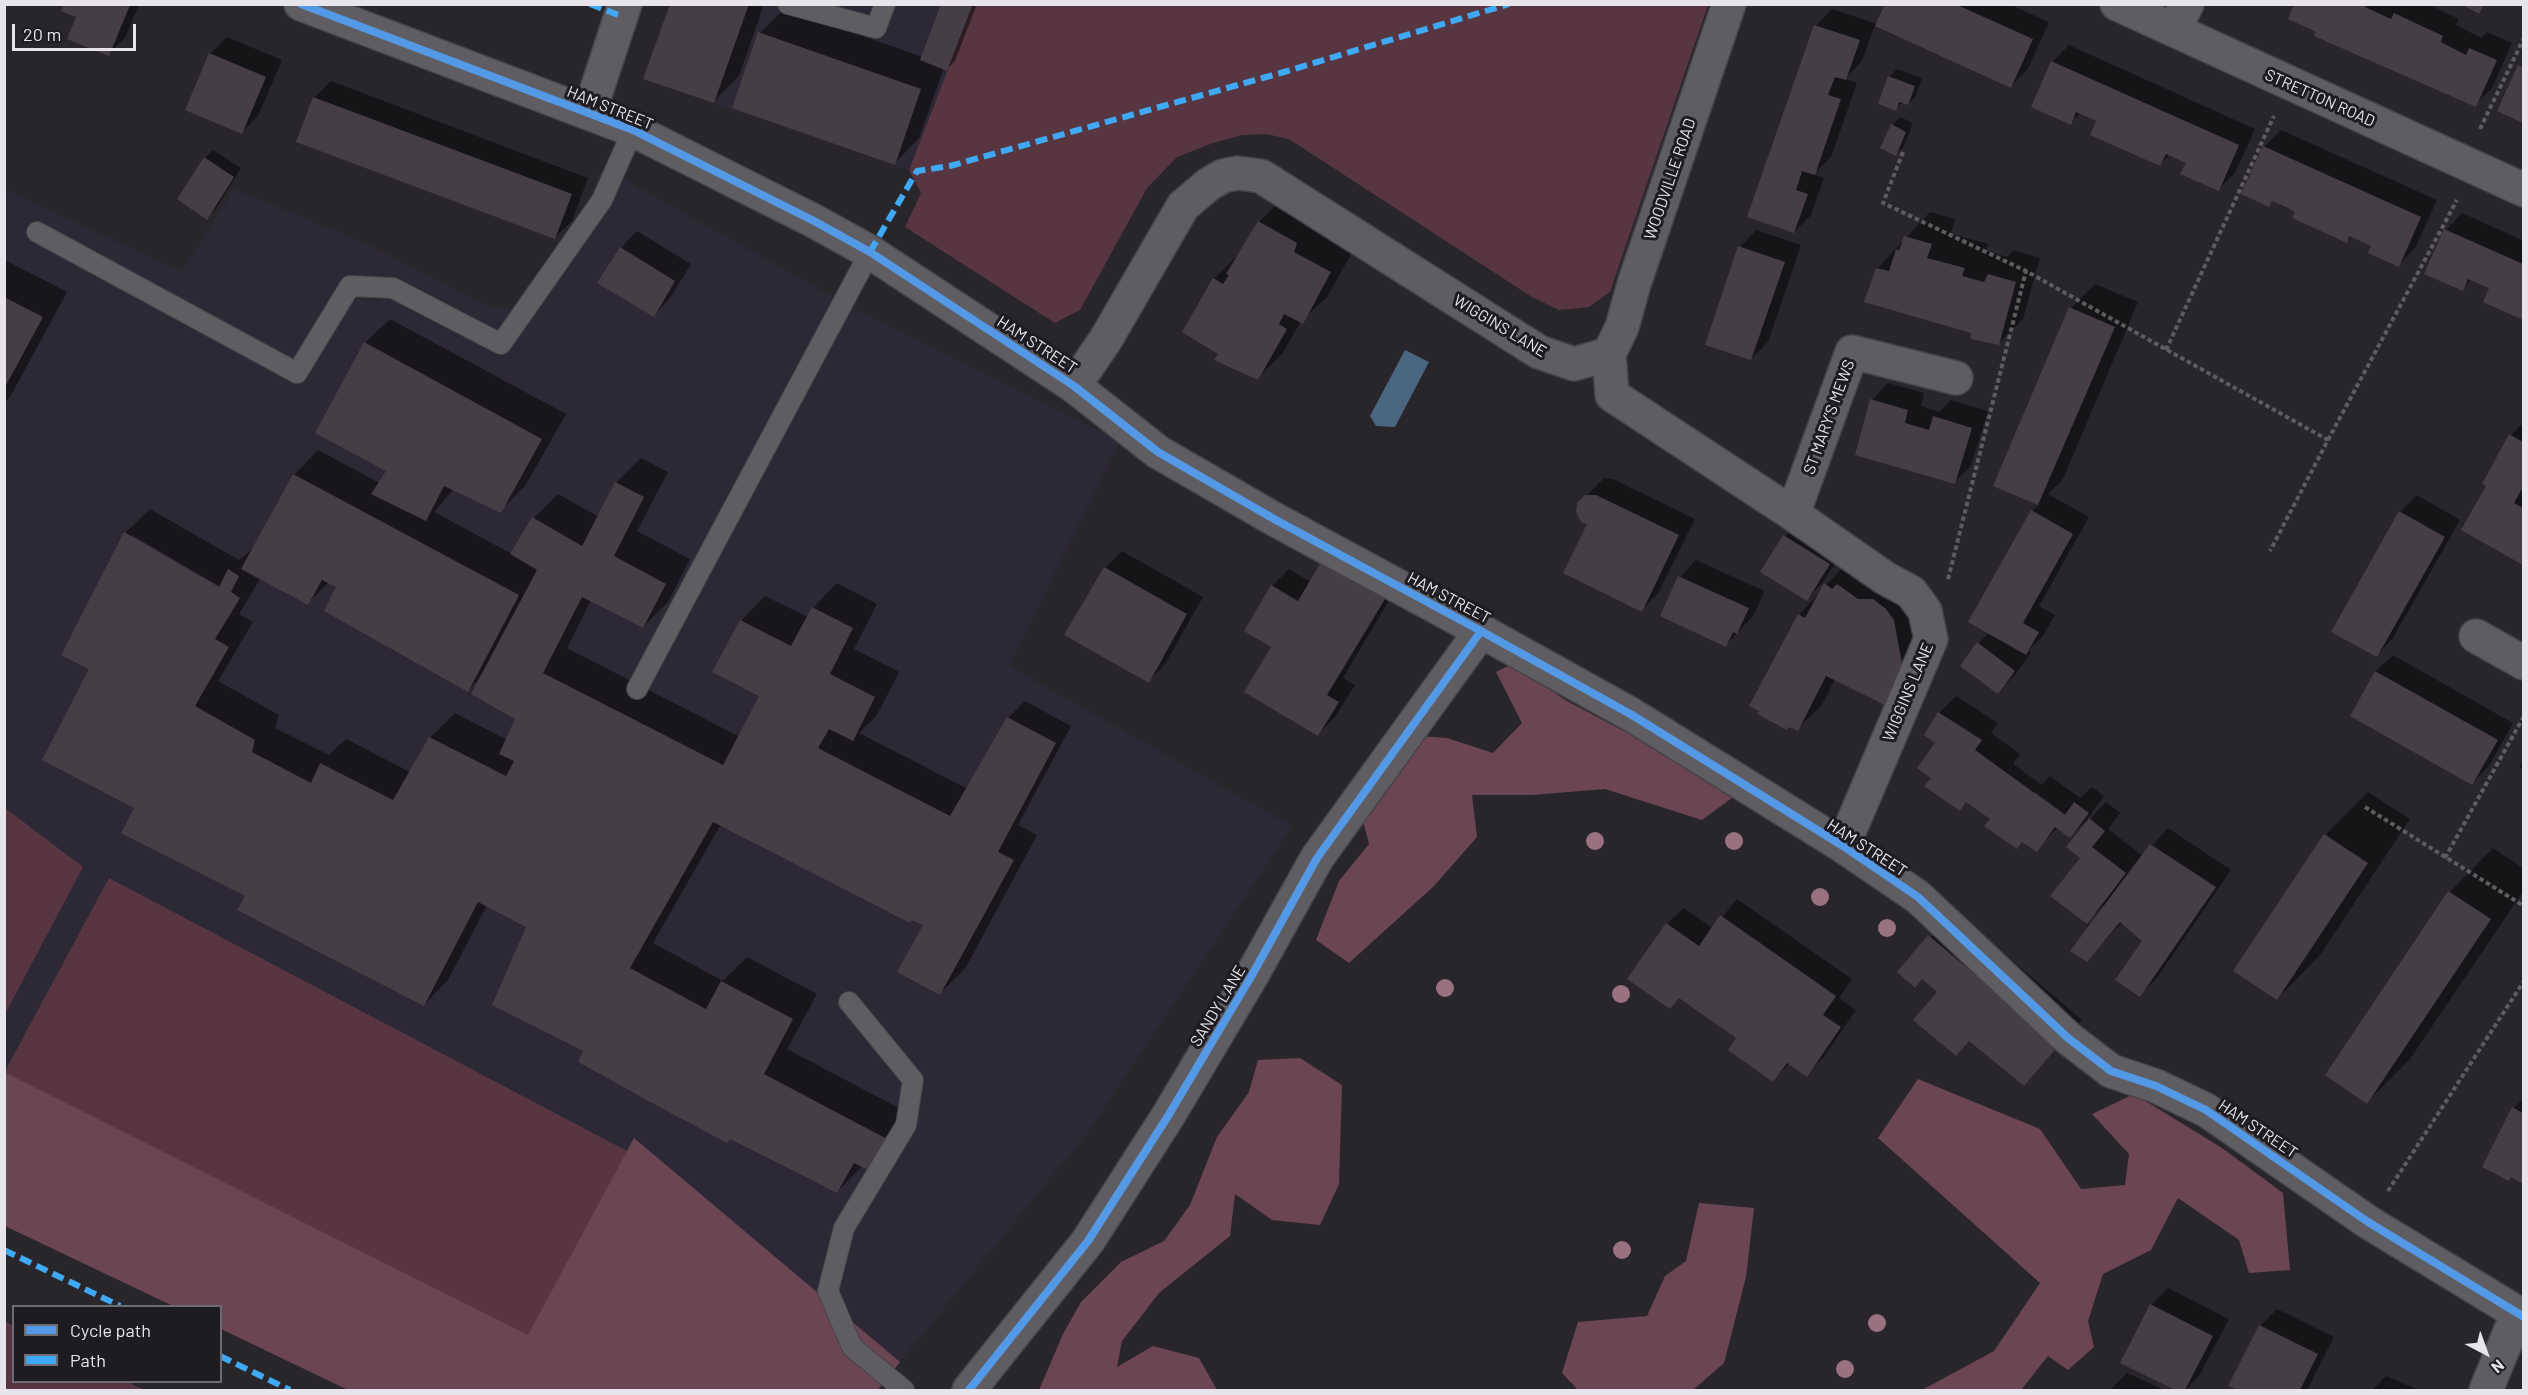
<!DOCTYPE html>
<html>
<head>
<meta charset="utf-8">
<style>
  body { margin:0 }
  #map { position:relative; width:2528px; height:1395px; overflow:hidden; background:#28262b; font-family:Barlow,sans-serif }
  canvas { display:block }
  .frame { position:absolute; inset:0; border:6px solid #e7e5eb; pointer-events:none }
  .legend { position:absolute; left:12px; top:1305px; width:210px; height:78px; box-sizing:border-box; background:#1e1b23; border:2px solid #6e6c73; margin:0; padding:8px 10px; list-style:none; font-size:18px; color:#e7e5eb }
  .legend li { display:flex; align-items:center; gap:12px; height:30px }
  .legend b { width:30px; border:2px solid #6e6c73 }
  .north { position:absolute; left:2456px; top:1323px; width:60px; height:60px; -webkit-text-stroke:4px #1e1b23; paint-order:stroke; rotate:139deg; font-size:16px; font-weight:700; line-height:24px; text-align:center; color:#e7e5eb }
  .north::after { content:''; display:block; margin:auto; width:21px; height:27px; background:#e7e5eb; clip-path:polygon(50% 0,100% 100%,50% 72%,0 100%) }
  .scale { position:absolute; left:12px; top:24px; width:124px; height:27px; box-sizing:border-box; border:3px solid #e7e5eb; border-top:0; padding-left:8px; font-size:18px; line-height:21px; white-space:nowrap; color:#e7e5eb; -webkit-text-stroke:4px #1e1b23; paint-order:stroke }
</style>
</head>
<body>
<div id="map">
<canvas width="2528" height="1395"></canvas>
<div class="frame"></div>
<ul class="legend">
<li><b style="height:8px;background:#5399e6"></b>Cycle path</li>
<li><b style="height:8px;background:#3fa9f5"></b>Path</li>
</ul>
<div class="north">N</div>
<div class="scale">20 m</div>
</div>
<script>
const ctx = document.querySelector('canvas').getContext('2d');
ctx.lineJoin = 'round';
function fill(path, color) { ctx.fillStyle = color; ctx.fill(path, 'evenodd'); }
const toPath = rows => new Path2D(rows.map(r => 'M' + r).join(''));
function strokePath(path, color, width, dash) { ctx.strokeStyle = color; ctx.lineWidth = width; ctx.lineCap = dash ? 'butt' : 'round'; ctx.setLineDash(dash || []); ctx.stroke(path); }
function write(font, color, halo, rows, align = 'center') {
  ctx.font = font + ' Barlow,sans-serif'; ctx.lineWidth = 6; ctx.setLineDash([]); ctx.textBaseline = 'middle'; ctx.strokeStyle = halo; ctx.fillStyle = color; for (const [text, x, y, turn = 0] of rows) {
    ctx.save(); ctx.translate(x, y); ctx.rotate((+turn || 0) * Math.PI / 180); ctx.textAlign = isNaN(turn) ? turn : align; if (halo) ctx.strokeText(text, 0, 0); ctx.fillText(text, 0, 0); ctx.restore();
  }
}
fill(toPath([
  [670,5,973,5,909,170,643,79],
  [602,167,846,304,1120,441,1009,666,1292,826,1085,1136,900,1362,870,1347,220,1306,5,1204,4,189,182,272,234,189,368,244,487,306,511,308,589,201]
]), '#2d2835');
fill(toPath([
  [973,5,1708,5,1610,292,1589,307,1559,310,1532,297,1289,139,1266,134,1242,135,1213,143,1177,157,1147,188,1080,310,1055,323,905,227,921,193,909,170],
  [5,808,83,867,5,1014],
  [109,878,627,1151,520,1353,4,1073],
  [5,1321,13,1326,14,1382,127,1382,145,1390,5,1390]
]), '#573641');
fill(toPath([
  [1514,663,1565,700,1614,726,1692,762,1740,792,1702,820,1605,789,1532,795,1472,795,1477,837,1434,886,1349,963,1316,940,1339,881,1369,844,1362,817,1421,736,1447,738,1493,753,1522,723,1496,672],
  [1300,1058,1342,1085,1339,1184,1320,1225,1272,1220,1235,1194,1230,1236,1159,1293,1122,1341,1117,1367,1153,1346,1199,1358,1217,1390,1039,1390,1063,1334,1081,1302,1121,1262,1164,1241,1190,1205,1217,1137,1249,1092,1258,1060],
  [4,1072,528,1335,634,1138,900,1362,878,1390,348,1390,221,1329,220,1306,173,1306,5,1226],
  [1918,1079,2040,1129,2081,1189,2125,1185,2129,1154,2092,1114,2134,1094,2222,1148,2283,1193,2290,1270,2249,1273,2239,1240,2178,1198,2151,1250,2103,1274,2088,1321,2094,1347,2068,1370,2048,1356,2021,1390,1922,1390,1994,1351,2040,1283,1878,1138],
  [1699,1203,1754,1208,1746,1277,1724,1363,1693,1390,1578,1390,1562,1373,1578,1322,1647,1316,1665,1276,1686,1261]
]), '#6b4652');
fill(toPath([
  [1405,350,1429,362,1395,427,1376,426,1370,416]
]), '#4a6681');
fill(toPath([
  [65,4,139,4,125,38,108,54,78,16],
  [671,4,764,4,739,76,714,101],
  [943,4,977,4,955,61,947,69,944,68,919,138,895,163,760,33,784,9,923,57],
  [1886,4,2009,4,2049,22,2028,69,2011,86,1875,25,1862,61,1845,79,1857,83,1831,157,1814,174,1824,178,1811,215,1794,232,1749,216,1816,26,1832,9,1877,24],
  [2296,4,2428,4,2459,19,2456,25,2481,38,2487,32,2512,43,2492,88,2475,105,2318,31],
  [227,37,282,60,258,116,242,132,210,54],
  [2069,45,2255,129,2235,173,2218,190,2188,162,2170,154,2160,164,2098,120,2081,112,2070,123,2052,62],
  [2524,62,2524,122,2499,110],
  [1897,69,1922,78,1916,96,1908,104,1903,102,1895,109,1889,77],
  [331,81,588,178,572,221,555,237,314,98],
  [1900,117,1913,123,1904,146,1896,154,1892,125],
  [2281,130,2437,200,2415,248,2399,265,2373,245,2352,236,2346,241,2298,211,2274,200,2269,205,2264,147],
  [213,150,241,168,215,210,207,218,179,199,205,158],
  [1283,198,1355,247,1327,297,1301,321,1282,354,1257,378,1220,353,1214,279,1239,254,1259,222],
  [1930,212,1955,219,1951,234,1988,244,1986,251,2007,257,2014,250,2040,258,2023,319,1998,344,1973,332,1877,269],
  [2462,213,2524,241,2524,318,2485,301,2491,287,2472,279,2462,289,2446,230],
  [1756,230,1801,245,1768,342,1751,359,1740,247],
  [637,231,691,264,670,298,654,315,621,248],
  [5,260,67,292,10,397,4,403],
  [2095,284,2138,302,2063,479,2048,494,2089,517,2039,606,2055,615,2043,636,2028,651,2031,653,2015,675,1998,692,1979,643,1990,632,2032,511,2039,504,1995,485,2071,308],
  [390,319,566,414,525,486,500,511,454,489,434,512,512,554,534,518,558,494,599,517,616,483,641,458,668,472,637,531,690,559,668,602,643,627,591,600,567,648,740,737,761,695,741,621,765,596,808,617,813,608,837,583,877,604,854,649,899,672,877,715,859,733,968,789,1008,718,1025,701,1071,726,1018,825,1037,835,965,969,940,993,925,924,721,824,653,943,723,981,747,957,817,994,787,1049,912,1115,837,1192,584,1050,528,926,487,905,448,980,424,1005,247,896,136,807,91,668,125,533,150,509,239,560,255,547,294,475,318,450,380,483,388,470,365,343],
  [132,535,226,590,224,592,132,539],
  [261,577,308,603,329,582,338,587,467,691,481,677,517,718,507,740,455,713,430,738,410,772,346,739,329,755,275,728,279,715,218,681,253,622,239,614],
  [1888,383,1924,393,1921,406,1939,412,1951,400,1988,411,1971,465,1955,482,1872,400],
  [2524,422,2524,563,2463,530,2488,485,2484,483,2511,435],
  [1604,478,1613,479,1695,519,1658,593,1642,610,1589,523,1586,496],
  [2417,495,2460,520,2393,638,2377,655,2400,512],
  [1801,520,1846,547,1823,582,1807,599,1785,536],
  [1122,551,1203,597,1165,664,1149,681,1067,634,1105,568],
  [1850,559,1919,595,1910,679,1835,679,1822,705,1797,729,1751,706,1800,614],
  [1696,560,1764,591,1754,615,1726,645,1680,577],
  [1322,563,1400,582,1343,678,1355,685,1335,717,1318,734,1272,586,1289,569,1311,582],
  [2393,655,2513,723,2489,766,2472,783,2352,715,2376,671],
  [1956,696,1998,723,1991,733,2020,754,2013,764,2042,785,2050,776,2080,798,2092,787,2104,796,2088,818,2090,819,2106,802,2120,813,2108,829,2143,856,2168,828,2231,870,2156,979,2140,995,2144,940,2122,922,2087,960,2105,907,2103,906,2087,922,2082,857,2087,822,2086,821,2070,836,2058,827,2036,850,1968,801,1959,809,1933,778,1939,713],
  [2035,792,2072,819,2070,821,2035,795],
  [2524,760,2524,769,2519,767],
  [2368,792,2410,819,2320,955,2277,999,2325,835],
  [2493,848,2524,869,2524,890,2410,1059,2367,1102,2327,1075,2450,892],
  [1737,899,1852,979,1839,998,1856,1010,1823,1058,1806,1075,1790,1063,1773,1080,1739,1038,1680,997,1670,1007,1667,924,1684,908,1713,928],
  [1954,911,2082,1020,2024,1084,1939,992,1922,977,1899,972],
  [2524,1098,2524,1182,2511,1176,2514,1108],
  [2168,1288,2229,1319,2199,1376,2185,1390,2178,1390,2122,1362,2151,1305],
  [2277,1309,2334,1337,2307,1390,2240,1390,2230,1386,2260,1326],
  [2127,1373,2164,1390,2110,1390],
  [2386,1376,2419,1390,2372,1390]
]), '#0007');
fill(toPath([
  [64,4,130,5,109,56,67,39,76,17,61,11],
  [670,4,749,4,714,103,643,79],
  [941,4,973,4,947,71,920,60],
  [1885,4,1955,4,2033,39,2011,88,1875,26],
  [2294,4,2366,4,2365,7,2391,19,2394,13,2443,36,2441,42,2466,55,2469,48,2497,60,2476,107,2314,36,2316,32,2288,19],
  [2461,4,2484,4,2479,14],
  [1814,25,1860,40,1846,80,1835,77,1828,95,1841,99,1815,175,1802,171,1800,178,1796,190,1808,194,1794,233,1747,217],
  [758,32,921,89,895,165,732,108],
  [209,53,266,77,242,134,185,110],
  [2051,61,2239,145,2219,191,2180,174,2186,163,2166,154,2160,166,2090,135,2096,121,2076,112,2071,125,2031,107],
  [2518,65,2523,68,2523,123,2497,111],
  [1888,76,1915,86,1908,105,1899,102,1896,111,1878,104],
  [313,97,572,194,555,239,296,142],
  [1891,124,1906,132,1896,156,1880,148],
  [2263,146,2421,217,2399,267,2368,253,2371,246,2349,236,2347,243,2292,218,2295,212,2284,206,2272,201,2269,207,2241,194],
  [204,157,234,177,207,220,177,199],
  [1258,221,1297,243,1294,252,1331,272,1303,324,1284,314,1279,324,1287,329,1258,380,1214,360,1218,354,1182,332,1213,278,1223,284,1229,275,1226,274],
  [2444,229,2523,264,2523,320,2483,302,2489,288,2468,279,2463,291,2424,274],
  [1904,236,1932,244,1927,258,1965,268,1962,276,1984,282,1988,274,2016,282,1999,345,1971,339,1971,333,1864,302,1876,268,1889,271,1896,249,1899,251],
  [1738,246,1785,262,1751,360,1705,345],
  [620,247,675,281,654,317,597,283],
  [4,297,43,317,4,389],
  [2069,307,2115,327,2038,505,1993,486],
  [364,342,542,439,501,513,444,486,426,521,371,494,386,471,315,433],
  [1870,399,1908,410,1905,423,1929,430,1933,416,1972,428,1955,484,1855,455],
  [2509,434,2523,442,2523,487,2514,503,2523,508,2523,565,2461,530,2486,486,2482,484],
  [293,474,519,595,468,692,324,611,336,587,322,580,308,605,241,569],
  [615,482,644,497,614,556,666,584,643,628,582,597,543,673,723,765,759,696,712,672,740,620,791,646,812,607,853,628,830,674,875,697,853,741,829,729,818,748,950,816,1007,717,1056,743,998,852,1014,860,940,995,897,972,923,925,912,920,910,923,713,822,630,968,706,1009,721,981,793,1019,764,1074,889,1140,872,1172,854,1163,837,1193,730,1139,727,1143,656,1105,578,1062,583,1051,492,1005,526,927,478,902,424,1006,237,910,245,896,121,833,134,808,42,760,89,669,61,655,124,532,219,587,228,569,239,576,231,592,240,598,215,639,229,647,195,706,255,740,252,752,311,783,320,763,393,800,429,737,506,776,514,761,499,754,515,719,471,694,537,570,510,554,532,517,582,546],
  [1585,495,1596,495,1679,535,1642,612,1563,573,1587,524,1581,522,1576,512,1577,503],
  [2031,510,2073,534,2023,623,2039,632,2026,655,1968,622],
  [2399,511,2445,537,2377,657,2331,632],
  [1783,535,1830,564,1807,601,1760,572],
  [1321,562,1385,599,1327,695,1339,702,1318,736,1244,692,1271,647,1244,631,1271,585,1298,601],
  [1104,567,1187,614,1149,683,1064,635],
  [1678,576,1749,608,1737,634,1733,632,1726,647,1660,616],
  [1824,583,1832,589,1837,584,1858,599,1873,599,1886,609,1894,620,1903,669,1885,705,1826,676,1798,731,1789,727,1787,730,1757,714,1759,711,1749,706,1798,614,1805,618],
  [1977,642,2015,671,1998,694,1960,666],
  [2375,671,2498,740,2472,785,2350,716],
  [1938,712,1982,740,1975,750,2065,815,2074,802,2089,813,2070,838,2055,827,2037,852,2022,842,2017,849,1984,826,1990,819,1966,802,1960,811,1924,786,1931,778,1917,768,1935,743,1924,735],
  [2089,818,2105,831,2092,847,2126,873,2087,924,2050,896,2080,858,2066,847],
  [2324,834,2368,863,2277,1000,2233,971],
  [2150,844,2216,887,2140,997,2115,980,2142,941,2120,922,2087,962,2070,951],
  [2448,891,2491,919,2367,1104,2325,1075],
  [1720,915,1836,996,1823,1015,1841,1027,1807,1077,1787,1063,1773,1082,1728,1050,1736,1038,1679,998,1670,1009,1627,979,1666,923,1699,946],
  [1928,935,2059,1045,2024,1086,1969,1041,1956,1056,1913,1020,1937,992,1922,979,1915,988,1897,972],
  [2512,1107,2523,1113,2523,1184,2511,1177,2509,1181,2482,1167],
  [2150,1304,2213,1336,2185,1390,2175,1390,2120,1363],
  [2259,1325,2318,1354,2300,1390,2237,1390,2228,1386]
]), '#453e46');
const lane = toPath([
  [788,4,876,28,885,4],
  [37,232,297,373,350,286,393,288,501,344,602,200,633,130],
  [637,689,870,252],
  [849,1002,913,1080,906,1125,844,1228,828,1291,852,1347,904,1390]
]);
const street = toPath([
  [2117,4,2524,190],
  [2174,30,2187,4],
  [589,113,625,4],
  [1609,354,1612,395,1793,514,1885,578,1911,592,1925,611,1931,639,1843,846],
  [1609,354,1622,327,1634,284,1729,4],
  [1074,386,1106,339,1183,206,1209,184,1223,176,1237,173,1261,176,1539,352,1574,364,1609,354],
  [1793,514,1852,352,1956,378],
  [2476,636,2524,663],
  [2486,1390,2517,1315]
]);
const secondary = toPath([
  [301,4,633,130,814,221,870,252,1074,386,1158,452,1274,519,1481,631,1632,715,1843,846,1918,897,2068,1038,2111,1071,2156,1086,2206,1110,2368,1222,2524,1317],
  [969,1390,1088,1241,1168,1116,1252,975,1317,858,1481,631]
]);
strokePath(lane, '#444347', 22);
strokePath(street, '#444347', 36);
strokePath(secondary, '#444347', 36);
strokePath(toPath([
  [2480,129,2524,38],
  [1903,152,1883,203,2026,271,2328,440,2270,551],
  [2166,350,2274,116],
  [2328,440,2457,200],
  [1948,579,2026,271],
  [2365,807,2524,906],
  [2445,858,2524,716],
  [2388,1191,2524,981]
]), '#5e5c5f', 4, [4.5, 3]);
strokePath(lane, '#5f5d61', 20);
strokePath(street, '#5f5d61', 33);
strokePath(secondary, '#5f5d61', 33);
strokePath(toPath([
  [590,4,621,16],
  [870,252,917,171,950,166,1284,72,1509,4],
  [4,1250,120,1306],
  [220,1356,290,1390]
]), '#3fa9f5', 6, [12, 6]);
strokePath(toPath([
  [301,4,633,130,814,221,870,252,1074,386,1158,452,1274,519,1481,631,1632,715,1843,846,1918,897,2068,1038,2111,1071,2156,1086,2206,1110,2368,1222,2524,1317],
  [969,1390,1088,1241,1168,1116,1252,975,1317,858,1481,631]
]), '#5399e6', 8);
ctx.fillStyle = '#9a717f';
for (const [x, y] of [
  [1595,841],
  [1734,841],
  [1820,897],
  [1887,928],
  [1445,988],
  [1621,994],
  [1622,1250],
  [1877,1323],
  [1845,1369]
]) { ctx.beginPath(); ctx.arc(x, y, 9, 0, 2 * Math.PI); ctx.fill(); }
write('16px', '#e7e5eb', '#1e1b23', [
  ["STRETTON ROAD",2320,98,24],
  ["HAM STREET",610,108,22],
  ["WOODVILLE ROAD",1670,179,-71],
  ["WIGGINS LANE",1500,326,31],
  ["HAM STREET",1037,345,33],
  ["ST MARY’S MEWS",1829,417,-70],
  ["HAM STREET",1449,598,28],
  ["WIGGINS LANE",1908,692,-67],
  ["HAM STREET",1867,848,33],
  ["SANDY LANE",1218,1006,-59],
  ["HAM STREET",2258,1129,34]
]);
</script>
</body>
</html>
